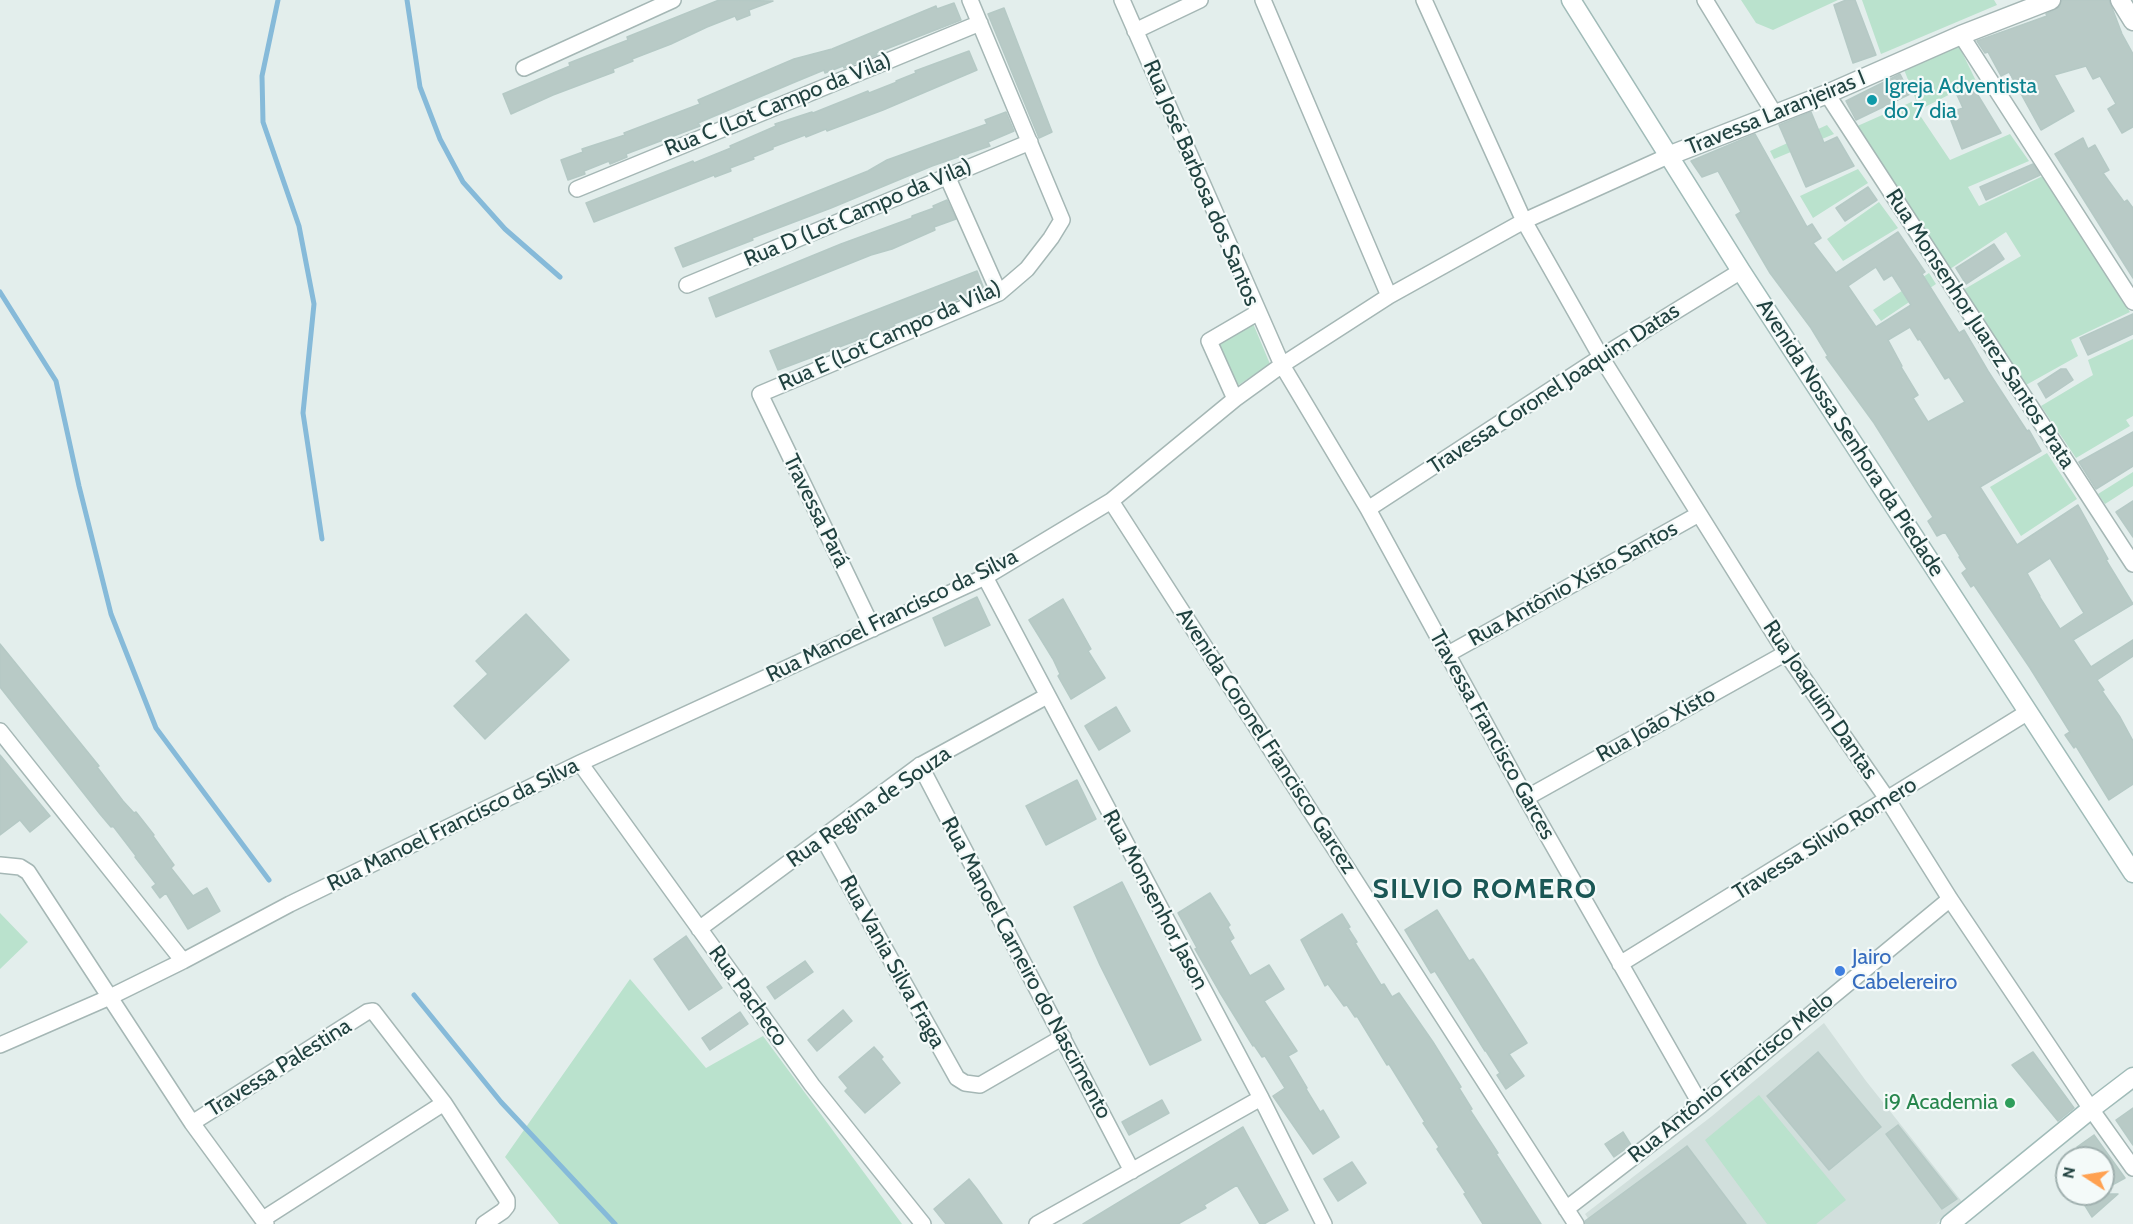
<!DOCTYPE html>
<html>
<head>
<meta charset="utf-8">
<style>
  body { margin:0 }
  #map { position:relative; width:2133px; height:1224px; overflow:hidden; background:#e3eeec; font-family:Cabin,sans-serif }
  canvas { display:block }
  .north { position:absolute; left:2055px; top:1146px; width:60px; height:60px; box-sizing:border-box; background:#f4faf9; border:2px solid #a0b0af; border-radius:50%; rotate:282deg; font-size:16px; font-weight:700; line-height:24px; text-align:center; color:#214240 }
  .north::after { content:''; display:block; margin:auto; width:21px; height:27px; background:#ffa151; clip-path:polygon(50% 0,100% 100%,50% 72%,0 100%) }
</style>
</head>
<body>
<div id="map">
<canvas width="2133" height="1224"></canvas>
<div class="north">N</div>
</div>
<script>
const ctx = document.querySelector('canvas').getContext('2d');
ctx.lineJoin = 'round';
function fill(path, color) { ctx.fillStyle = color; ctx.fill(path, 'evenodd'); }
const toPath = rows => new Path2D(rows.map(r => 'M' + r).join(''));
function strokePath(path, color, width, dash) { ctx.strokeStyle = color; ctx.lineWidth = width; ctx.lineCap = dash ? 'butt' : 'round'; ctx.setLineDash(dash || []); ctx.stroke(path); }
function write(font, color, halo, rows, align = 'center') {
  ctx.font = font + ' Cabin,sans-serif'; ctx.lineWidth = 4.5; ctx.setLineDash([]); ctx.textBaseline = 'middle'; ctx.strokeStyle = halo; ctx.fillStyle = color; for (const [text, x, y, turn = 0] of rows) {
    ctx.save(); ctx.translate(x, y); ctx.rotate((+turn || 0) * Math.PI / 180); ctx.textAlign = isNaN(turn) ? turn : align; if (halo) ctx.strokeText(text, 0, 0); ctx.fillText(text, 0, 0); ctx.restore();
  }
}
fill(toPath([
  [1824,1023,1866,1081,1963,1203,1936,1224,1592,1224,1585,1214,1712,1116]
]), '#d1dfdc');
fill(toPath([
  [1741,0,1838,0,1773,30,1756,23],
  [1862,0,1994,0,1997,5,1881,54],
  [1957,42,1976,81,1917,111,1950,160,2010,134,2029,161,1968,187,1979,206,2043,176,2130,312,2071,340,2078,356,2026,385,1963,290,2021,256,2006,232,1950,269,1853,128,1916,100,1903,67],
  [1827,125,1834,134,1774,159,1770,151],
  [1858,169,1868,183,1813,218,1800,196],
  [1879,202,1898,228,1843,261,1827,239],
  [1929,273,1936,284,1881,321,1873,310],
  [1252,321,1270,364,1234,388,1215,343],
  [2133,339,2133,416,2126,420,2130,426,2076,458,2041,406,2093,375,2088,360],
  [2047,453,2077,499,2021,536,1990,487],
  [2133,472,2133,486,2105,504,2098,494],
  [0,913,28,942,0,969],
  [630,979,706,1068,763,1036,902,1224,559,1224,505,1157],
  [1759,1095,1846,1200,1816,1224,1767,1224,1705,1140]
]), '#bae2cd');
strokePath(toPath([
  [278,0,262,76,263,122,299,226,314,304,303,413,322,539],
  [407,0,420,87,440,139,463,182,505,229,560,277],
  [0,292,56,381,79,486,111,614,156,728,269,880],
  [414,995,501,1102,615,1224]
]), '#86bad9', 5);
const building = toPath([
  [719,0,773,1,749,10,750,15,737,20,735,16,707,27,671,44,632,59,633,61,613,69,614,72,553,95,511,114,503,94,570,66,569,63,628,40,627,37,719,0],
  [1846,0,1855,0,1876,55,1853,63,1834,5,1846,0],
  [2062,0,2109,0,2122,34,2133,54,2133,127,2122,133,2108,109,2116,104,2100,76,2093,79,2086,66,2054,75,2074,111,2041,130,2009,72,2001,76,1988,52,1985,53,1977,41,2047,16,2046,14,2059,7,2062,0],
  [954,3,961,20,876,53,877,55,844,68,843,66,825,73,824,70,795,82,698,123,700,126,626,154,627,157,610,164,609,161,584,171,585,174,568,180,561,160,583,152,582,149,625,135,624,133,700,104,698,100,794,59,832,49,936,6,937,9,954,3],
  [1004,8,1052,132,1039,138,988,14,1004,8],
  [969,51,977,70,883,110,827,131,826,129,806,137,805,135,773,147,773,149,753,157,754,159,730,168,731,171,715,177,714,175,594,222,586,203,693,161,694,163,731,148,730,146,776,126,775,124,812,112,813,113,868,91,869,93,897,82,896,81,916,73,915,71,969,51],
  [1900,74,1910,94,1856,120,1846,101,1900,74],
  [1973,87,2001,133,1962,149,1948,113,1963,108,1957,95,1973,87],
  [1006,112,1014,131,988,142,990,146,932,166,831,208,752,238,753,240,683,267,675,248,868,171,887,160,987,124,985,120,1006,112],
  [1811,112,1824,143,1837,137,1854,166,1806,187,1779,125,1811,112],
  [1755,134,1807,227,1812,224,1821,238,1813,243,1836,273,1898,232,1925,272,1922,274,1959,333,1964,330,1988,371,2027,431,2029,430,2041,451,1980,487,2017,545,2078,505,2108,559,2106,560,2133,604,2073,640,2091,667,2133,640,2133,656,2097,680,2104,690,2102,691,2120,717,2133,741,2133,784,2109,800,2076,746,2074,748,2065,735,2070,732,2030,668,1974,585,1971,587,1962,573,1967,569,1959,557,1960,556,1945,532,1937,536,1928,521,1933,517,1874,423,1826,357,1828,356,1811,328,1770,273,1736,215,1741,212,1718,171,1702,177,1691,161,1755,134],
  [1876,267,1884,280,1892,275,1911,305,1876,327,1848,286,1876,267],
  [1910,327,1918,340,1920,339,1945,379,1949,377,1965,402,1928,422,1913,398,1918,395,1901,367,1902,366,1888,340,1910,327],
  [2050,558,2084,613,2060,629,2039,596,2040,596,2027,573,2050,558],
  [2083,138,2088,149,2095,145,2109,170,2103,173,2124,202,2127,200,2133,208,2133,278,2055,154,2083,138],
  [2033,164,2040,175,1986,200,1980,187,2033,164],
  [1868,187,1877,200,1845,221,1836,208,1868,187],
  [947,200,956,219,934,227,935,230,892,249,871,255,716,317,709,298,841,244,912,218,912,216,934,208,933,206,947,200],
  [1994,244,2004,259,1966,284,1956,268,1994,244],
  [977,271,984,289,894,324,895,326,778,370,770,351,977,271],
  [2133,314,2133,334,2088,355,2080,338,2133,314],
  [2061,369,2066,369,2073,380,2046,398,2038,384,2061,369],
  [2133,432,2133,466,2096,489,2079,462,2133,432],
  [2133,501,2133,537,2116,512,2133,501],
  [977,597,990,625,945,646,933,618,977,597],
  [1063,599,1091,649,1088,651,1105,678,1071,699,1058,676,1060,674,1053,659,1029,620,1063,599],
  [526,614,569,660,485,739,454,706,488,674,476,661,526,614],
  [0,644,99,766,97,767,123,801,134,813,136,812,154,835,153,836,174,865,171,868,193,896,207,888,220,911,188,929,166,893,160,898,152,887,156,884,135,857,136,856,113,826,111,827,100,814,0,687,0,644],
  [1116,707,1130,731,1099,750,1085,726,1116,707],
  [0,755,50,816,30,832,20,820,0,835,0,755],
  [1077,780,1096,819,1046,845,1026,806,1077,780],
  [1122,882,1201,1040,1150,1065,1100,965,1074,907,1122,882],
  [1210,893,1230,925,1228,927,1234,938,1230,941,1250,976,1269,965,1284,989,1264,1001,1297,1051,1288,1056,1307,1088,1306,1089,1320,1112,1323,1110,1339,1137,1313,1154,1273,1096,1285,1088,1265,1056,1262,1057,1254,1045,1253,1046,1219,991,1195,949,1197,948,1178,913,1210,893],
  [1437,910,1469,961,1473,959,1483,974,1527,1043,1509,1054,1524,1076,1506,1089,1497,1075,1500,1073,1486,1051,1485,1051,1435,971,1431,973,1405,930,1437,910],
  [1342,914,1350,927,1348,928,1357,942,1355,943,1381,985,1384,984,1392,997,1399,993,1433,1042,1461,1087,1459,1088,1472,1109,1470,1110,1498,1153,1496,1154,1541,1224,1483,1224,1464,1194,1466,1193,1437,1149,1439,1147,1423,1123,1425,1122,1389,1064,1387,1065,1357,1016,1355,1017,1347,1005,1344,1006,1328,984,1325,986,1301,940,1342,914],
  [686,936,722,988,689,1010,654,959,686,936],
  [805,961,813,972,775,999,767,987,805,961],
  [843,1010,852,1021,817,1051,808,1040,843,1010],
  [740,1012,748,1024,710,1050,702,1038,740,1012],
  [874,1047,883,1057,881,1059,900,1083,865,1113,845,1091,848,1088,839,1077,874,1047],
  [1818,1052,1881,1127,1829,1170,1767,1096,1818,1052],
  [2033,1052,2074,1108,2058,1121,2012,1065,2033,1052],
  [1162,1100,1169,1113,1129,1135,1122,1122,1162,1100],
  [2133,1108,2133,1145,2116,1120,2133,1108],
  [1898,1125,1957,1199,1942,1209,1886,1134,1898,1125],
  [1243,1127,1288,1210,1264,1224,1260,1224,1237,1185,1204,1205,1206,1208,1178,1224,1083,1224,1243,1127],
  [1623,1132,1631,1145,1614,1157,1605,1144,1623,1132],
  [2094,1135,2125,1178,2103,1190,2103,1158,2084,1158,2077,1147,2094,1135],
  [1687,1146,1746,1224,1586,1224,1585,1221,1687,1146],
  [1352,1162,1366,1183,1338,1201,1324,1179,1352,1162],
  [969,1179,977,1189,1002,1224,946,1224,934,1209,969,1179],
  [2078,1194,2118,1194,2092,1217,2078,1194]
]);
fill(building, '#b8cac6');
strokePath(building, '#b5c9c5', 1.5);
const minor = toPath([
  [1122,0,1282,365,1368,509,1526,798,1701,1105],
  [1263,0,1389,296],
  [1424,0,1524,221,1601,357,1786,653,1888,800,1950,899,2091,1109,2133,1168],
  [1705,0,1774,113],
  [1135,31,1200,0],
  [1961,35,2133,302],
  [524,68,673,0],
  [1827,94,2133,564],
  [947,176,999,293],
  [577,189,980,23],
  [687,285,1030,142],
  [1235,399,1209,341,1257,313],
  [1111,501,1576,1224],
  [1368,509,1601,357,1741,271],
  [985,577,1261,1098,1324,1224],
  [873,629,760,394,999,293,1027,269,1051,238,1062,220,970,0],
  [1448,654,1699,514],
  [0,731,183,961],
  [580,763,812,1085,923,1224],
  [920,765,1132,1171],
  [1526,798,1786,653],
  [823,838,957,1078,965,1083,980,1085,1063,1037],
  [0,865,20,867,28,872,192,1123,266,1224],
  [699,929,919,766,1047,696],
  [1620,964,2028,712],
  [0,1045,110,997,183,961,290,904,580,763,985,577,1111,501,1235,399,1282,365,1389,296,1524,221,1668,156],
  [192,1123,367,1012,373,1011,444,1103,507,1200,507,1206,503,1211,484,1224],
  [1566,1209,1701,1105,1950,899],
  [263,1219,444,1103],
  [1037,1224,1261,1098]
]);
const tertiary = toPath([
  [2120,0,2133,21],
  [1668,156,1827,94,1961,35,2051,0]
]);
const secondary = toPath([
  [1571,0,1741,271,2133,873],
  [1950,1224,2091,1109,2133,1077]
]);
strokePath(minor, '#a5b7b5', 18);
strokePath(tertiary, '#a5b7b5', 21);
strokePath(secondary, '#a0bbb8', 21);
strokePath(minor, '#fff', 15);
strokePath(tertiary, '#fff', 18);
strokePath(secondary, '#fff', 18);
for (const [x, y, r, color] of [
  [1872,100,6,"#0f9aa8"],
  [1840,971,6,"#3f7fe0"],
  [2010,1103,6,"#2e9e5b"]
]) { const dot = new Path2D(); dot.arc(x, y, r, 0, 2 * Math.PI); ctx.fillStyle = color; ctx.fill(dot); strokePath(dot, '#f4faf9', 2); }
write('22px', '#0d838f', '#f4faf9', [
  ["Igreja Adventista",1884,87],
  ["do 7 dia",1884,112]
], 'left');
write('22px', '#214240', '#f4faf9', [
  ["Rua C (Lot Campo da Vila)",778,105,-22],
  ["Travessa Laranjeiras I",1776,113,-22],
  ["Rua José Barbosa dos Santos",1201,183,67],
  ["Rua D (Lot Campo da Vila)",858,213,-23],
  ["Rua Monsenhor Juarez Santos Prata",1980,329,57],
  ["Rua E (Lot Campo da Vila)",890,336,-24],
  ["Travessa Coronel Joaquim Datas",1554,389,-33],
  ["Avenida Nossa Senhora da Piedade",1850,438,57],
  ["Travessa Pará",816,511,64],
  ["Rua Antônio Xisto Santos",1573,584,-29],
  ["Rua Manoel Francisco da Silva",892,616,-26],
  ["Rua Joaquim Dantas",1820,700,56],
  ["Rua João Xisto",1656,725,-29],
  ["Travessa Francisco Garces",1492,735,61],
  ["Avenida Coronel Francisco Garcez",1266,741,57],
  ["Rua Regina de Souza",869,807,-35],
  ["Rua Manoel Francisco da Silva",453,825,-26],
  ["Travessa Silvio Romero",1825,839,-32],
  ["Rua Monsenhor Jason",1155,900,62],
  ["Rua Vania Silva Fraga",892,962,61],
  ["Rua Manoel Carneiro do Nascimento",1026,968,62],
  ["Rua Pacheco",748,996,54],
  ["Travessa Palestina",279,1068,-32],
  ["Rua Antônio Francisco Melo",1731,1078,-39]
]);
write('22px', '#366cbe', '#f4faf9', [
  ["Jairo",1852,958],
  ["Cabelereiro",1852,983]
], 'left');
write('22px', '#27864d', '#f4faf9', [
  ["i9 Academia",1998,1103]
], 'right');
ctx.letterSpacing = '1.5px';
write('bold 28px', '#1a5755', '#f4faf9', [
  ["SILVIO ROMERO",1485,890]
]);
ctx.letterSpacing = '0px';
</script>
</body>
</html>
